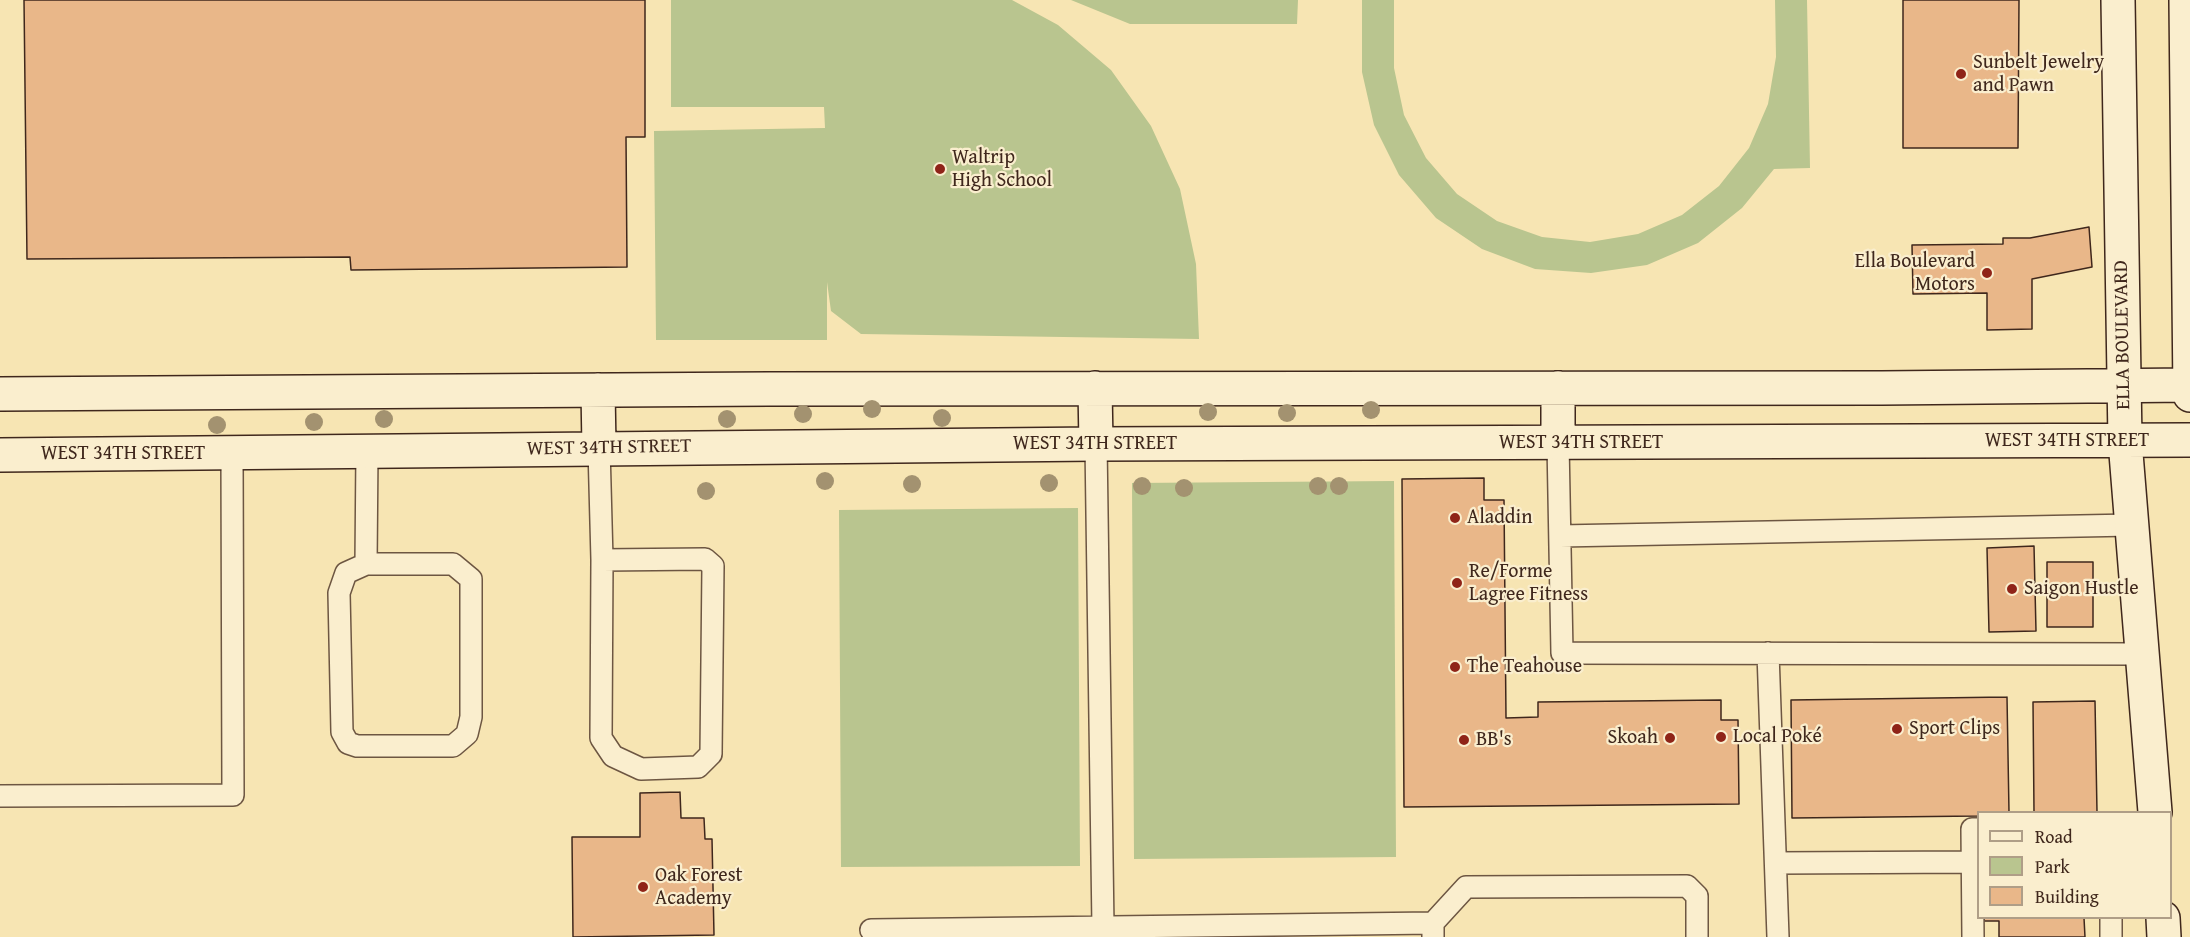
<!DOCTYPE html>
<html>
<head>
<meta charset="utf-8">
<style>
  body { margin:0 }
  #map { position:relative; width:2190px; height:937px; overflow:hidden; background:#f7e5b3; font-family:"Gentium Book Plus",serif }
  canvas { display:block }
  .legend { position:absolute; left:1977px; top:811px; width:195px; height:108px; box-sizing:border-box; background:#faeece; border:2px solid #af9e87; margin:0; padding:8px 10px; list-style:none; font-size:18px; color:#3f271c }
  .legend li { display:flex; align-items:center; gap:12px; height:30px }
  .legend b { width:30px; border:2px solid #af9e87 }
</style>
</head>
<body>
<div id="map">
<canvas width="2190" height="937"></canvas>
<ul class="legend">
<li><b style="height:8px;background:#faeece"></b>Road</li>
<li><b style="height:16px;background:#b9c58f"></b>Park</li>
<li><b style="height:16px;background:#e9b789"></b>Building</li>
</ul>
</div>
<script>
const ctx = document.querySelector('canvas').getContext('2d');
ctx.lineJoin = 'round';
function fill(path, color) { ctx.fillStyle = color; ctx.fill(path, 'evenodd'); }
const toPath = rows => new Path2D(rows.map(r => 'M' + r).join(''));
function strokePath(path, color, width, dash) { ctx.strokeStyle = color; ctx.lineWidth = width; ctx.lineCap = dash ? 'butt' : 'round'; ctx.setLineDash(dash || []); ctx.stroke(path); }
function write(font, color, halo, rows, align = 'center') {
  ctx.font = font + ' "Gentium Book Plus",serif'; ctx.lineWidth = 4.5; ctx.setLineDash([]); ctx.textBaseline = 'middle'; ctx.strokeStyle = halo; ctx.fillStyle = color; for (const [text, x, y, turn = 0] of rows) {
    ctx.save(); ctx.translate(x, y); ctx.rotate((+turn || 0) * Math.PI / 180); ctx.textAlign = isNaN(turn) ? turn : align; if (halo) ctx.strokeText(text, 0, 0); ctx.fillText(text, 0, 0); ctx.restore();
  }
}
fill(toPath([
  [671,0,1012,0,1058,25,1111,70,1151,126,1180,189,1196,264,1199,339,861,334,831,311,827,282,827,340,656,340,654,131,825,128,824,107,671,107],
  [1071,0,1298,0,1297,24,1130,24],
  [1362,0,1394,0,1394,68,1404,115,1426,158,1457,194,1497,221,1542,237,1590,242,1638,234,1682,215,1719,186,1749,148,1768,104,1776,57,1775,0,1807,0,1810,168,1774,169,1742,208,1698,243,1647,265,1591,273,1535,269,1482,249,1436,218,1399,175,1374,125,1362,72],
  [1394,481,1396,857,1134,859,1132,483],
  [1078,508,1080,866,841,867,839,510]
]), '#b9c58f');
const building = toPath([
  [24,0,645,0,645,137,626,137,627,267,351,270,350,257,27,259,24,0],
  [1903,0,2019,0,2018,148,1903,148,1903,0],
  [2089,227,2092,267,2032,279,2032,329,1987,330,1987,293,1913,294,1912,245,2003,244,2003,238,2030,238,2089,227],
  [1484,478,1484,500,1504,500,1506,718,1538,717,1538,702,1721,700,1721,720,1738,720,1739,804,1404,807,1402,479,1484,478],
  [2034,546,2036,631,1989,632,1987,548,2034,546],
  [2047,562,2093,562,2093,627,2047,627,2047,562],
  [2007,697,2009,812,1978,812,1978,816,1792,818,1791,700,2007,697],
  [2095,701,2097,812,2034,812,2033,702,2095,701],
  [680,792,681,818,704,818,705,839,712,839,714,935,573,937,572,837,640,837,640,793,680,792],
  [1984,918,2084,918,2085,937,1999,937,1999,921,1984,921,1984,918]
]);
fill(building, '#e9b789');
strokePath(building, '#3f271c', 1.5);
const service = toPath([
  [1558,443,1562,653,2142,654],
  [1096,444,1103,927],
  [599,448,602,560,601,738,613,756,641,769,698,767,711,754,713,566,705,559,602,560],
  [1560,536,2132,525],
  [366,564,453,564,471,579,471,717,467,734,453,746,357,746,348,743,342,732,339,593,346,573,366,564,367,451],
  [1768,653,1778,937],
  [0,796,233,795,232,453],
  [1776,863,1973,862],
  [2111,918,2111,937],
  [871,930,1433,923],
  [1433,936,1433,923,1466,887,1687,886,1697,896,1697,937],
  [1973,937,1972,829,1978,829]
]);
const secondary = toPath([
  [2118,0,2125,441,2155,812],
  [2186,0,2190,395],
  [1095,388,1096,444],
  [1558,388,1558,443],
  [598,390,599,448],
  [0,394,769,389,1882,388,2190,385],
  [0,455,1096,444,2190,440],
  [2163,918,2164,937]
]);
strokePath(service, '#6d5642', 24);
strokePath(secondary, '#3f271c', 36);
strokePath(service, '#faeece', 21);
strokePath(secondary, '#faeece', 33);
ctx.fillStyle = '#a39270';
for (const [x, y] of [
  [872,409],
  [1371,410],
  [1208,412],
  [1287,413],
  [803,414],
  [942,418],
  [384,419],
  [727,419],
  [314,422],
  [217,425],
  [825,481],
  [1049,483],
  [912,484],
  [1142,486],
  [1318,486],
  [1339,486],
  [1184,488],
  [706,491]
]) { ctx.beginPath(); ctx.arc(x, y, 9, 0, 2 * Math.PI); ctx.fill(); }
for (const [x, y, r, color] of [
  [1961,74,6,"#8f2418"],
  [940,169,6,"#8f2418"],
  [1987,273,6,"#8f2418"],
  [1455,518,6,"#8f2418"],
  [1457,583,6,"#8f2418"],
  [2012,589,6,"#8f2418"],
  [1455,667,6,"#8f2418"],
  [1897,729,6,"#8f2418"],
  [1721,737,6,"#8f2418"],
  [1670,738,6,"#8f2418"],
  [1464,740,6,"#8f2418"],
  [643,887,6,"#8f2418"]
]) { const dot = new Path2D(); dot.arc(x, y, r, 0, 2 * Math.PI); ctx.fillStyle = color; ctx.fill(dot); strokePath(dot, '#faeece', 2); }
write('20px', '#3f271c', '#faeece', [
  ["Sunbelt Jewelry",1973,63],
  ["and Pawn",1973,86],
  ["Waltrip",952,158],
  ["High School",952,181],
  ["Ella Boulevard",1975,262,"right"],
  ["Motors",1975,285,"right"],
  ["Aladdin",1467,518],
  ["Re/Forme",1469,572],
  ["Lagree Fitness",1469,595],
  ["Saigon Hustle",2024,589],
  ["The Teahouse",1467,667],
  ["Sport Clips",1909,729],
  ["Local Poké",1733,737],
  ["Skoah",1658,738,"right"],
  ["BB's",1476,740],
  ["Oak Forest",655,876],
  ["Academy",655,899]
], 'left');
write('20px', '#3f271c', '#faeece', [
  ["ELLA BOULEVARD",2123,335,-91],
  ["WEST 34TH STREET",2067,441],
  ["WEST 34TH STREET",1581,443],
  ["WEST 34TH STREET",1095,444],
  ["WEST 34TH STREET",609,448,-1],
  ["WEST 34TH STREET",123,454]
]);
</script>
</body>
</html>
